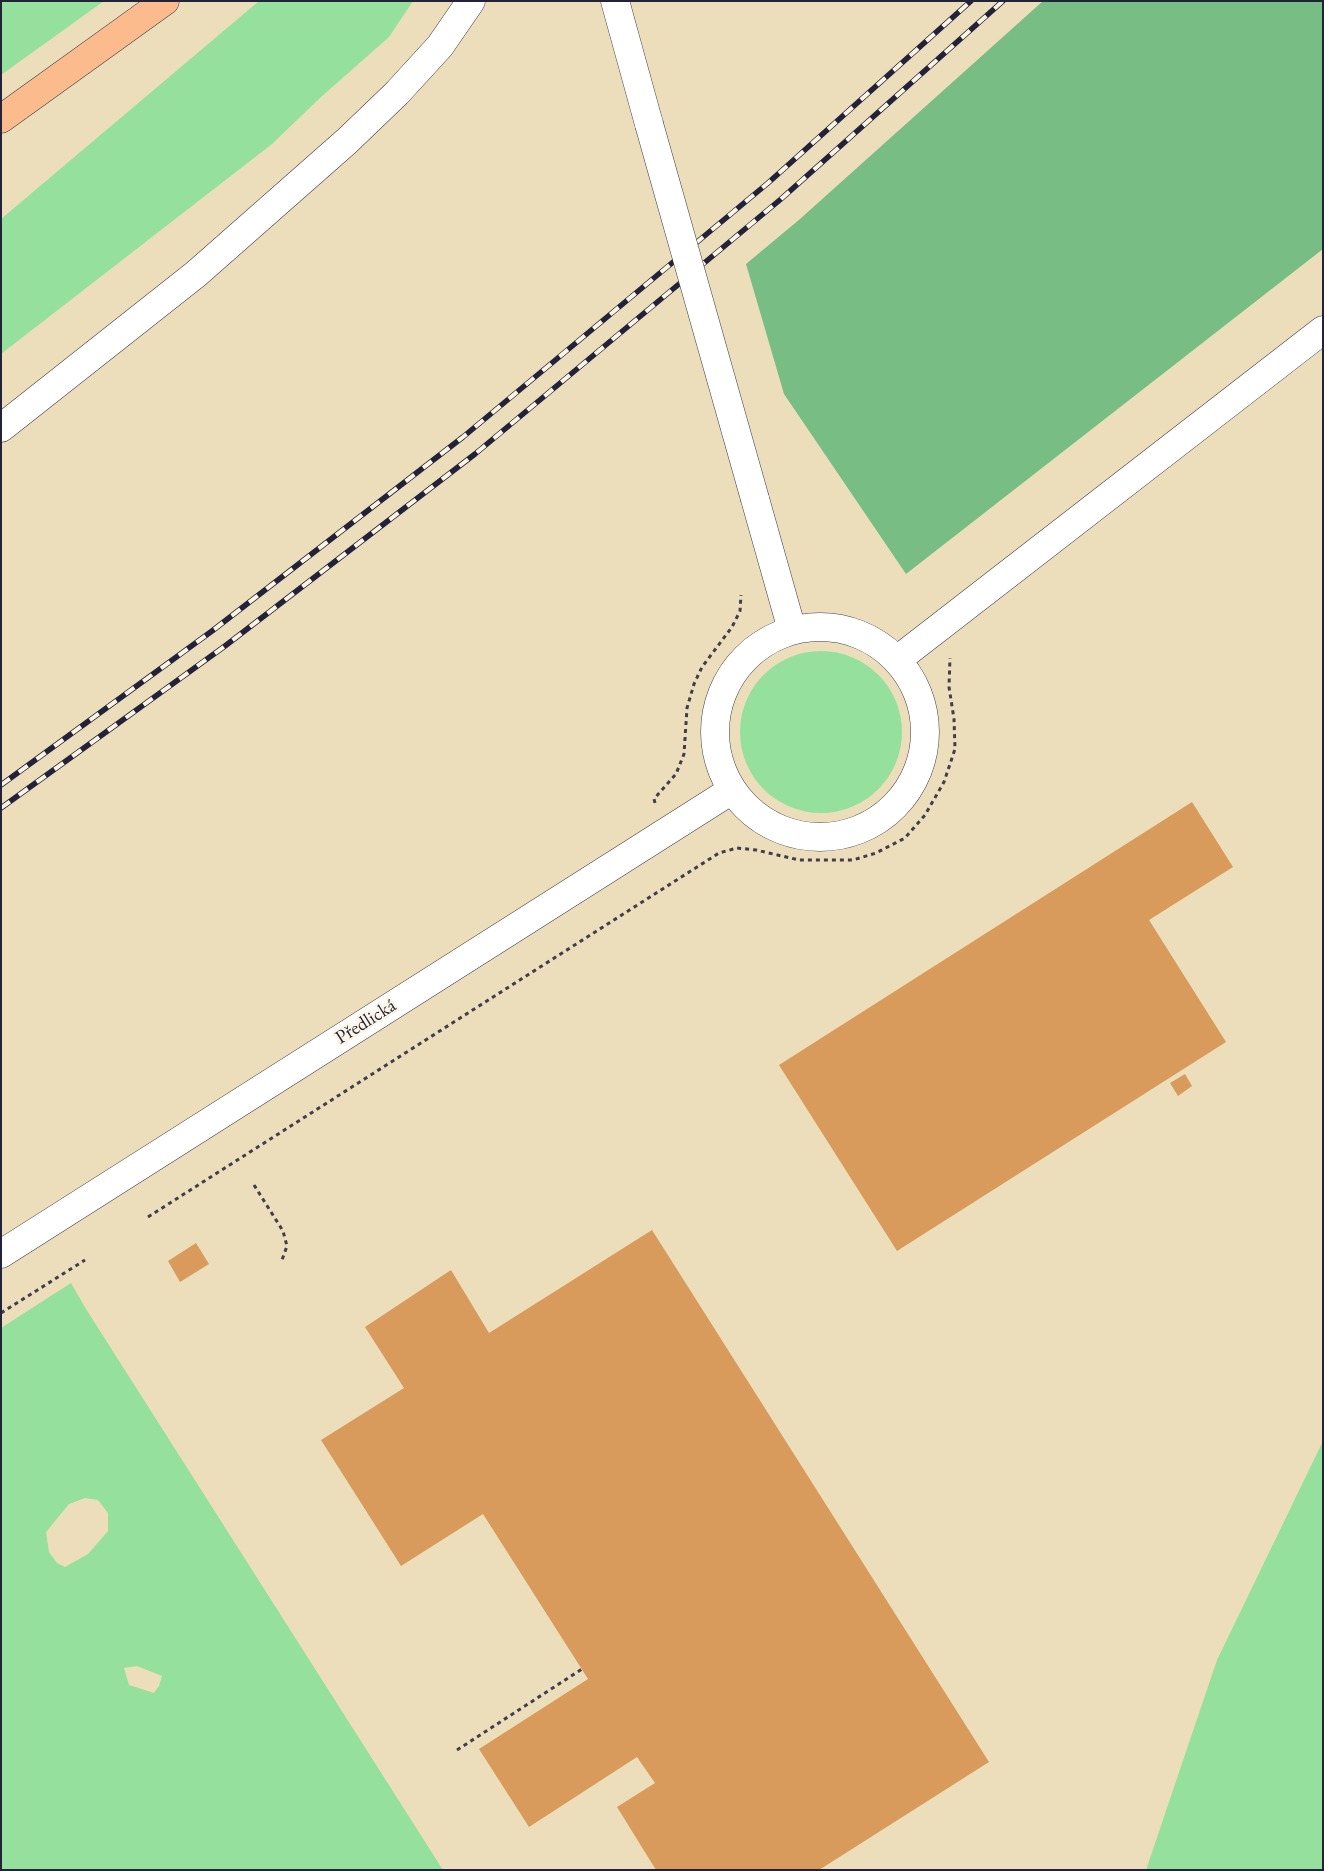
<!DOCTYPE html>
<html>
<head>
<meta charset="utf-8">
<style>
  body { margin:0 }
  #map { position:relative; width:1324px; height:1871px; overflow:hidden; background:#ecdeba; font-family:"EB Garamond",serif }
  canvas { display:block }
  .frame { position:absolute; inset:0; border:2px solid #22223b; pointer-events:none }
</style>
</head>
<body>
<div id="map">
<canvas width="1324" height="1871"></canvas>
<div class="frame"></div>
</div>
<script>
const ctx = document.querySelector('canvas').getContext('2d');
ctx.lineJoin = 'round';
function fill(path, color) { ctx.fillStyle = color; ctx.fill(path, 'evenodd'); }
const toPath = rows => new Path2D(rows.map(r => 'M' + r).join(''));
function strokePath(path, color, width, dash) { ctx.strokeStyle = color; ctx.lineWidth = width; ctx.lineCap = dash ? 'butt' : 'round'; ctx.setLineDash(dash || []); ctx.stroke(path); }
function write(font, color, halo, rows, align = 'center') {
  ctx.font = font + ' "EB Garamond",serif'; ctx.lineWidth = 5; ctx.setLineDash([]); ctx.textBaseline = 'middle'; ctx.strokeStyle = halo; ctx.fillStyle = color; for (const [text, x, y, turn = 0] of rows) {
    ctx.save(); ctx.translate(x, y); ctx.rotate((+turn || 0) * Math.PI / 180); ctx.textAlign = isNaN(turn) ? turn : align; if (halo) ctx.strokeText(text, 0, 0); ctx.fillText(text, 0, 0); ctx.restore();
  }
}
fill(toPath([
  [1,1,104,1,1,75],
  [259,1,413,1,389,37,321,97,272,144,1,354,1,219],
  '740 732a81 81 0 1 1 162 0a81 81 0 1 1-162 0Z',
  [71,1283,86,1309,443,1870,1,1870,1,1328],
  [85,1498,98,1500,108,1513,108,1531,88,1554,65,1567,57,1563,49,1552,46,1532,69,1504],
  [137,1666,162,1676,159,1686,154,1693,129,1685,124,1668],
  [1323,1441,1323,1870,1146,1870,1217,1660]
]), '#95e09c');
fill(toPath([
  [1043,1,1323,1,1323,249,906,574,784,394,746,264,800,219]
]), '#78be84');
fill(toPath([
  [1192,802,1233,867,1149,920,1226,1042,897,1251,779,1065],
  [1185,1074,1192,1086,1178,1096,1170,1083],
  [652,1230,989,1762,819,1870,656,1870,617,1807,655,1783,637,1757,529,1827,479,1749,588,1679,483,1514,401,1566,321,1440,404,1388,365,1327,451,1270,489,1333],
  [196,1243,209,1264,180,1282,168,1261]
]), '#d89b5c');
const minor = toPath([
  [615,1,649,124],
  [755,499,792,630],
  '715 732a105 105 0 1 1 210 0a105 105 0 1 1-210 0Z',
  [897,660,1323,330],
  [1,1254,732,790]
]);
const tertiary = toPath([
  [1,428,196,274,347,141,397,93,440,46,471,1]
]);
const motorway = toPath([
  [1,119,165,1]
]);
strokePath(minor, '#403e4e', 29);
strokePath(tertiary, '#403e4e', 29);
strokePath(motorway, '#403e4e', 29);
strokePath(toPath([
  [655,803,654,799,676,774,684,754,687,708,694,684,702,667,732,627,740,611,741,595],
  [254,1185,283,1231,287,1246,282,1260],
  [148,1217,719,853,737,848,756,850,799,860,853,860,876,853,905,838,925,815,944,782,955,749,954,719,949,687,950,658],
  [1,1313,85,1260],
  [457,1750,582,1669]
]), '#403e4e', 3, [4, 4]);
strokePath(minor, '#fff', 28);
strokePath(tertiary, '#fff', 28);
strokePath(motorway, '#fbbb8d', 28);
const rail = toPath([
  [1,785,212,631,463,437,768,183,971,1],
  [1,808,225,646,475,454,781,199,1003,1]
]);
strokePath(rail, '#22223b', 5.5);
strokePath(rail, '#fcf5e5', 4, [11]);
const minorBridge = toPath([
  [649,124,755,499]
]);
strokePath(minorBridge, '#403e4e', 29, []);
strokePath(minorBridge, '#fff', 28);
write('19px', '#22223b', '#fcf5e5', [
  ["Předlická",366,1022,-32]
]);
</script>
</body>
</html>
